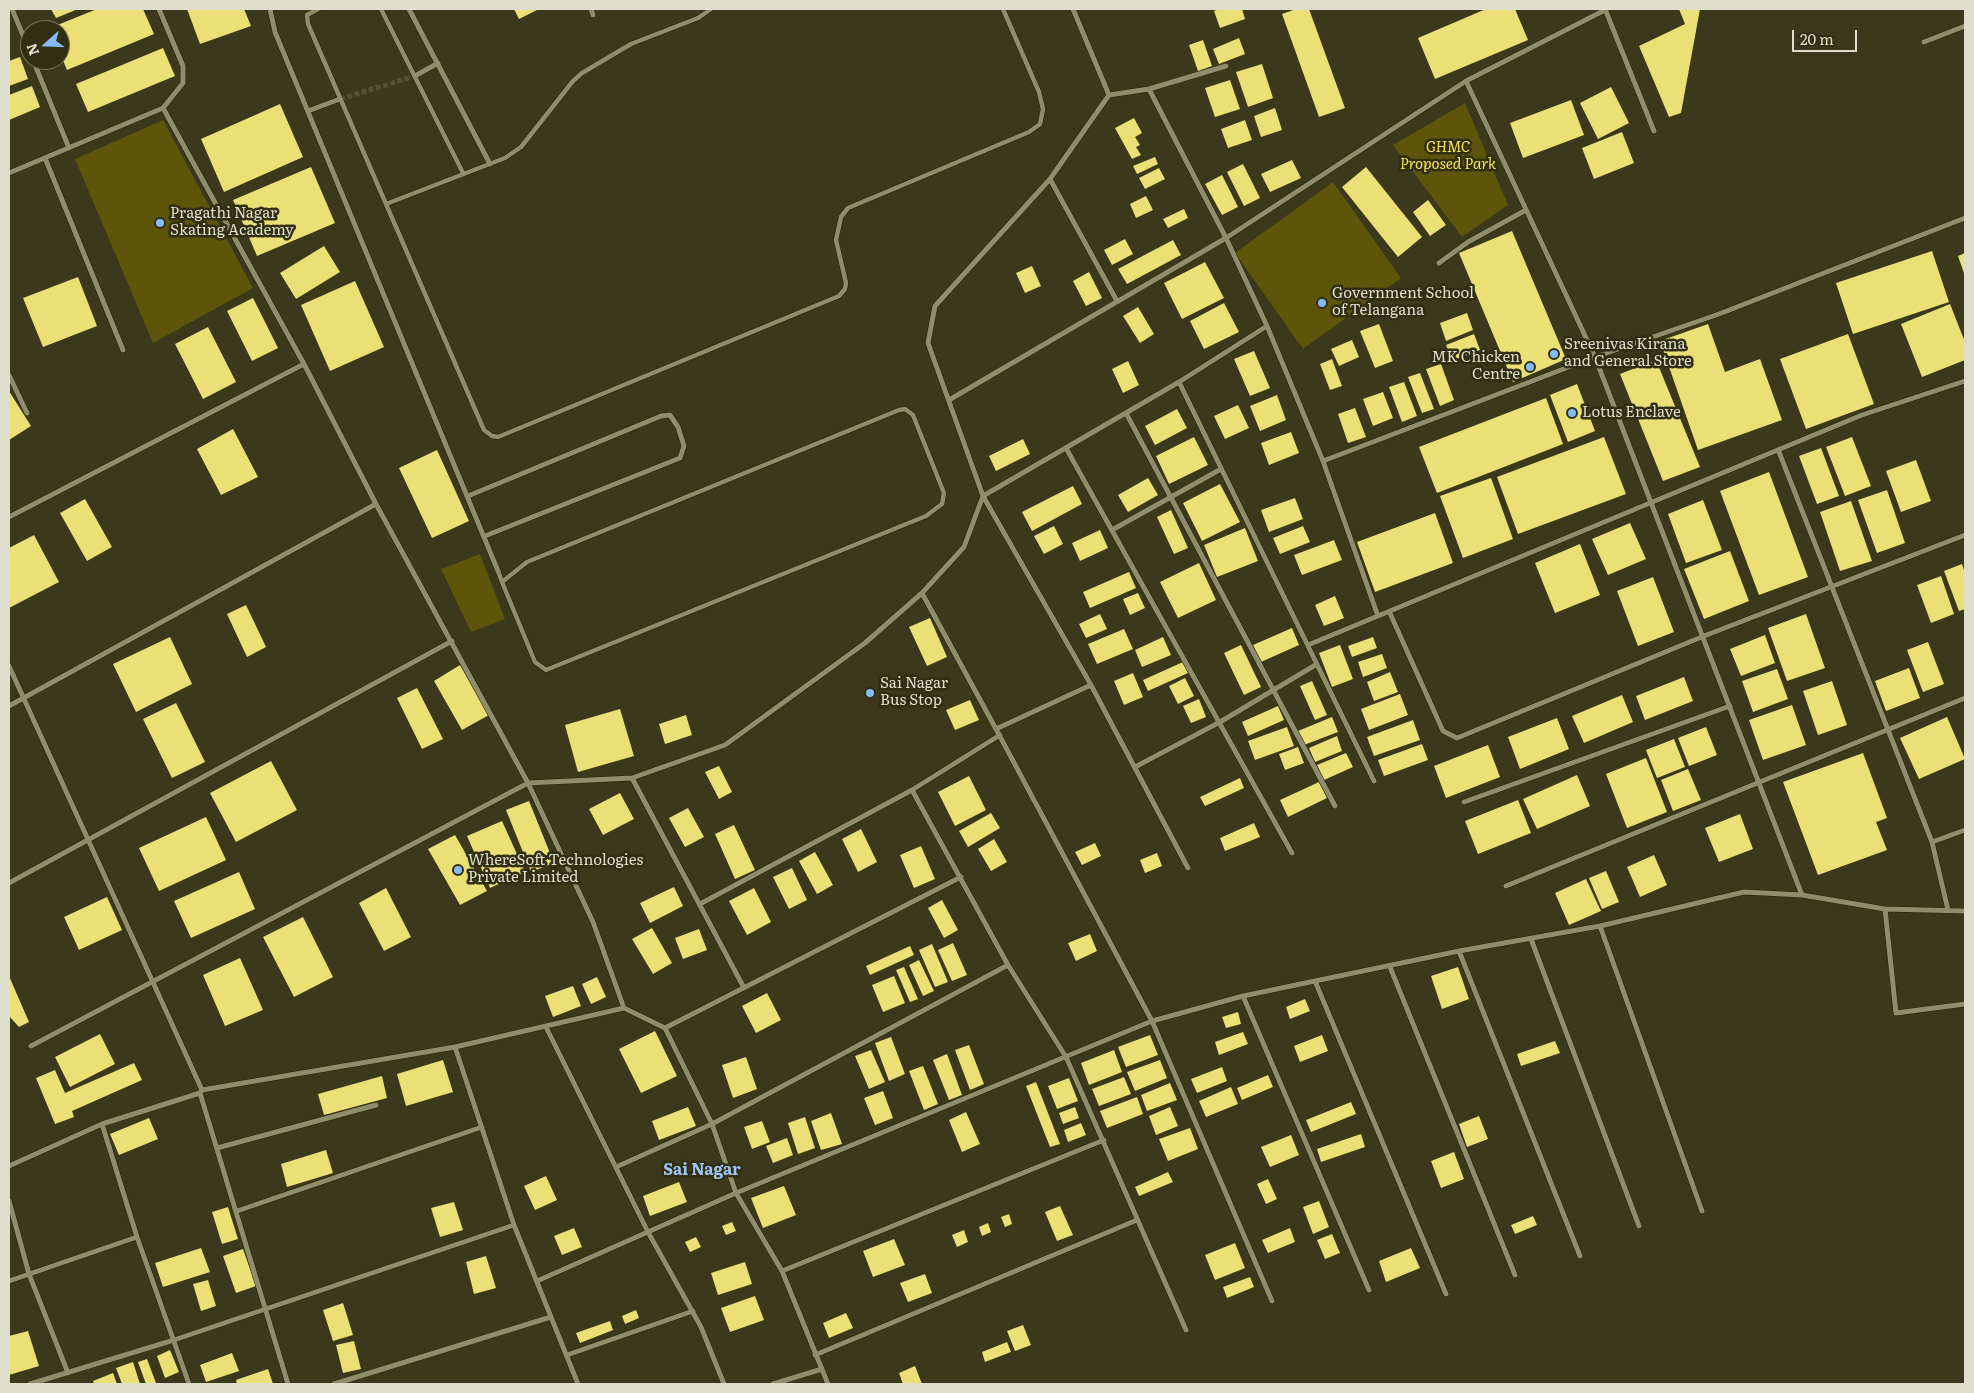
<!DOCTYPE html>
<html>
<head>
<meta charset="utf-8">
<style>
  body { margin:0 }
  #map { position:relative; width:1974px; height:1393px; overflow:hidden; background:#3b381b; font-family:Literata,serif }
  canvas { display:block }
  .frame { position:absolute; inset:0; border:10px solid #dfddcc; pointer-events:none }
  .north { position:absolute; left:20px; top:20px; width:50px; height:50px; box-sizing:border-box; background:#312e11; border:1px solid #77745c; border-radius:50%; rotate:250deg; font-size:14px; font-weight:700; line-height:20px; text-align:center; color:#dfddcc }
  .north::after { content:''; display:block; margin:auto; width:18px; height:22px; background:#86bbfb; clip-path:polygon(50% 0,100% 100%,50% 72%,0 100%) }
  .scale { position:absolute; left:1792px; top:30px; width:65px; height:22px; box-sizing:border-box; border:2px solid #dfddcc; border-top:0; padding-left:6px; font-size:15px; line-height:18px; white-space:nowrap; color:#dfddcc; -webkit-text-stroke:4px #312e11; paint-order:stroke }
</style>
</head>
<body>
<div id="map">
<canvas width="1974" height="1393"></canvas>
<div class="frame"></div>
<div class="north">N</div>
<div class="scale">20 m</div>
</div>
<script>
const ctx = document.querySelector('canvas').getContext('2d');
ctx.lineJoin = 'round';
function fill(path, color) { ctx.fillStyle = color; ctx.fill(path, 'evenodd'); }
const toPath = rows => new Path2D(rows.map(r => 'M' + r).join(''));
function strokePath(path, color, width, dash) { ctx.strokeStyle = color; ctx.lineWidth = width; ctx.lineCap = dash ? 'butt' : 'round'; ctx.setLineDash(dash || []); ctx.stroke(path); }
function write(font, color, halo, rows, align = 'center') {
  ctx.font = font + ' Literata,serif'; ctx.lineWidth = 5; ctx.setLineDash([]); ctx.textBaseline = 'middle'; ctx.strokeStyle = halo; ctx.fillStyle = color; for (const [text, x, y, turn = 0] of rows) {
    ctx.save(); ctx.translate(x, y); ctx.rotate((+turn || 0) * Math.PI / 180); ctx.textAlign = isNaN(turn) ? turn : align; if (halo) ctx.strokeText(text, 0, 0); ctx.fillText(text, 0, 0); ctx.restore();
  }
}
fill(toPath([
  [1465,103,1508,205,1462,237,1393,145],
  [163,120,253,288,153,343,75,159],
  [1333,182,1401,278,1303,349,1235,253],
  [480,554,505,619,471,632,441,569]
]), '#5c550a');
fill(toPath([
  [51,9,78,9,56,18],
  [97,9,143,9,154,34,67,70,60,53,60,30,51,30,50,28],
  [187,9,244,9,251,26,200,44],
  [514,9,539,9,519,19],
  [1219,9,1242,9,1245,19,1220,28,1214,11],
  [1296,9,1309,9,1345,108,1319,117,1282,14],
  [1486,9,1515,9,1528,40,1435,79,1418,38],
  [1679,9,1700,9,1681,113,1669,117,1639,46,1685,24],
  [1239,38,1245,54,1219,64,1213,49],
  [1203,40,1212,66,1198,71,1189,45],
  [163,48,175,76,88,112,76,84],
  [20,57,28,79,9,86,9,61],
  [1262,64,1273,98,1248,107,1236,72],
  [1230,80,1240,109,1215,117,1205,88],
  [32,86,40,107,9,120,9,95],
  [1611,87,1629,123,1598,139,1580,103],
  [1571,100,1584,135,1523,158,1510,123],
  [280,104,303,157,224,192,201,139],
  [1275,108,1282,130,1261,137,1254,116],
  [1134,118,1142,133,1135,137,1140,145,1136,147,1141,155,1132,159,1115,128],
  [1245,120,1252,140,1228,148,1221,129],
  [1622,132,1634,163,1594,179,1582,148],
  [1155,157,1158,164,1137,174,1133,166],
  [1292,160,1301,178,1270,192,1261,174],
  [1243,164,1260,198,1244,206,1227,172],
  [311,167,335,223,257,256,233,200],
  [1366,167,1422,237,1398,257,1342,187],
  [1159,168,1165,179,1145,189,1139,178],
  [1222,175,1238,207,1222,215,1205,184],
  [1146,196,1153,210,1136,218,1130,204],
  [1428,200,1446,225,1430,236,1413,212],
  [1184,209,1188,218,1168,228,1163,219],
  [1512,231,1566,359,1513,382,1459,253],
  [1125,239,1133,254,1112,265,1104,250],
  [1173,240,1181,255,1127,284,1118,269],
  [324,246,340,272,296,299,280,273],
  [1932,251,1949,302,1853,334,1836,283],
  [1965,253,1965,276,1958,256],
  [1205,262,1224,298,1182,319,1164,283],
  [1032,266,1041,286,1025,293,1016,273],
  [1089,272,1102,298,1086,306,1073,281],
  [78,277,97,326,43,347,23,298],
  [355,281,384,347,330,371,301,305],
  [253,298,278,348,252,361,227,311],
  [1224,303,1239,332,1204,349,1190,321],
  [1950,304,1965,342,1965,360,1922,377,1901,324],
  [1138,307,1154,334,1140,343,1123,316],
  [1467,313,1473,330,1446,341,1440,323],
  [1379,324,1393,361,1375,368,1360,331],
  [1708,324,1725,372,1760,359,1782,420,1698,450,1660,341],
  [208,327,236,382,203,399,175,344],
  [1474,334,1480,350,1452,361,1446,345],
  [1848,334,1874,404,1806,429,1780,359],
  [1352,340,1359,357,1339,366,1331,349],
  [1254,351,1270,388,1250,396,1234,359],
  [1332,359,1342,386,1330,390,1320,364],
  [1656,360,1700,467,1663,481,1620,374],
  [1128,361,1139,385,1123,393,1112,369],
  [1441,364,1454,400,1440,406,1426,369],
  [1420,373,1434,409,1422,413,1408,377],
  [1404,382,1417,416,1402,422,1389,387],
  [1577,384,1595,431,1568,442,1550,395],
  [9,391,31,426,9,440],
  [1383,392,1393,418,1373,426,1363,399],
  [1277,395,1286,420,1260,431,1250,406],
  [1546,398,1563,444,1437,493,1419,447],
  [1238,405,1249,428,1225,439,1214,416],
  [1355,408,1366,437,1348,443,1338,414],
  [1177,409,1187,428,1155,445,1145,426],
  [233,429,258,477,221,495,197,449],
  [1291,432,1299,453,1269,465,1261,443],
  [1194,437,1208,465,1169,484,1156,456],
  [1604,437,1626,494,1518,534,1497,477],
  [1852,437,1871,486,1845,496,1826,447],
  [1023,439,1030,454,996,471,989,456],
  [1821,448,1839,496,1817,504,1799,456],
  [437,450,469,521,432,538,399,468],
  [1916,460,1931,501,1901,512,1886,471],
  [1769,472,1808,577,1759,595,1720,491],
  [1148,478,1158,495,1128,512,1118,495],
  [1491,478,1513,539,1463,558,1440,496],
  [1220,484,1240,522,1202,541,1183,503],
  [1073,486,1082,504,1032,531,1022,512],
  [1887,490,1905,543,1877,553,1858,500],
  [1295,498,1303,519,1269,532,1261,510],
  [85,499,112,547,87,561,60,513],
  [1703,500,1722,550,1686,563,1668,514],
  [1851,501,1872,561,1840,571,1820,512],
  [1171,510,1188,548,1174,554,1157,517],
  [1435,513,1453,563,1375,592,1357,542],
  [1630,523,1646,559,1608,575,1592,539],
  [1054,526,1063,544,1044,554,1034,536],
  [1303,526,1310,542,1280,554,1273,538],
  [1245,528,1258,561,1217,577,1204,545],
  [1100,530,1108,548,1080,561,1072,543],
  [34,535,59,582,9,608,9,548],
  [1334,540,1342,560,1302,575,1294,555],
  [1580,544,1600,595,1555,613,1535,563],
  [1730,551,1749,601,1704,619,1684,569],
  [1199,563,1216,600,1178,618,1160,582],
  [1962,564,1965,573,1965,609,1959,611,1944,571],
  [1129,572,1136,588,1090,608,1083,592],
  [1941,576,1954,614,1931,623,1917,585],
  [1653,577,1674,632,1638,646,1617,591],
  [1138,593,1145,608,1130,615,1123,599],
  [1335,596,1344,618,1324,626,1315,605],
  [246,605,266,647,247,657,227,614],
  [1100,614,1107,629,1086,638,1079,624],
  [1806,614,1825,668,1787,681,1768,628],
  [930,618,947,657,927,666,909,627],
  [1292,628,1299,645,1261,662,1253,645],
  [1124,629,1133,649,1097,664,1088,644],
  [1765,635,1775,663,1741,676,1730,649],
  [170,637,192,684,136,712,113,664],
  [1163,637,1171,655,1142,667,1135,650],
  [1373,637,1377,648,1352,657,1348,646],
  [1928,642,1944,684,1923,692,1907,650],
  [1241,645,1261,687,1244,695,1224,653],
  [1340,645,1353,679,1332,687,1319,653],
  [1382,654,1387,668,1363,677,1358,662],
  [1183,662,1188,673,1148,691,1143,680],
  [460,665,489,715,462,730,434,681],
  [1909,668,1920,698,1886,711,1875,681],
  [1777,669,1788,699,1753,712,1742,681],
  [1390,672,1398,692,1374,701,1367,682],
  [1133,673,1143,697,1124,705,1114,681],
  [1684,677,1693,701,1645,720,1636,696],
  [1185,678,1194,696,1178,704,1169,686],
  [1312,681,1327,715,1315,720,1300,686],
  [1832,681,1847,725,1818,735,1803,691],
  [417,688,443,739,422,749,397,698],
  [1400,694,1408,715,1369,730,1361,709],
  [1622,695,1633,722,1584,743,1572,716],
  [1199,699,1206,717,1191,723,1183,706],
  [970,700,979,720,955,730,946,710],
  [176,703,205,762,172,778,143,719],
  [1792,705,1806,745,1763,760,1749,720],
  [1278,706,1284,720,1248,736,1242,722],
  [620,709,634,756,578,772,565,725],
  [686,715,692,735,665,744,659,724],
  [1332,717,1338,732,1304,745,1298,731],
  [1947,717,1965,759,1919,779,1900,738],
  [1557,718,1569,749,1520,769,1508,737],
  [1413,720,1420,740,1374,756,1367,737],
  [1287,727,1294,746,1255,760,1248,741],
  [1706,727,1717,755,1689,766,1678,738],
  [1337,736,1342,751,1315,762,1309,748],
  [1674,739,1685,767,1657,778,1646,750],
  [1422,744,1428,760,1384,776,1378,760],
  [1488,745,1500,777,1446,798,1434,766],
  [1298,747,1304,763,1285,770,1279,754],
  [1346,753,1353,767,1324,780,1317,765],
  [1863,753,1887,818,1876,822,1887,850,1818,875,1783,782],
  [1646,758,1667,812,1627,828,1606,774],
  [271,761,297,810,236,842,210,793],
  [719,766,732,792,719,799,705,772],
  [1688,769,1701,800,1673,811,1661,780],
  [1577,775,1590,806,1537,829,1523,799],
  [969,776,986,810,955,826,938,792],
  [1240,778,1244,788,1205,806,1200,797],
  [1319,782,1327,798,1288,817,1280,800],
  [620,793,634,819,603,835,589,809],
  [1518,800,1531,833,1478,854,1465,821],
  [529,801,554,863,531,872,506,810],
  [688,808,704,837,685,847,669,818],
  [991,813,1000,828,968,847,959,831],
  [1740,814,1753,849,1719,862,1705,828],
  [206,817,226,860,159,891,139,848],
  [502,821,525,872,490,888,467,836],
  [1254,823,1260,837,1225,851,1220,838],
  [734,825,755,870,735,879,715,834],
  [861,829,877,862,858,872,842,839],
  [455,835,487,891,460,905,428,849],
  [994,839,1007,862,991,871,978,849],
  [1095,843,1101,856,1082,865,1075,852],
  [921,846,935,879,914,888,900,855],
  [815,852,833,885,817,894,799,861],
  [1157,853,1162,866,1145,873,1140,860],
  [1654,855,1667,885,1640,897,1627,867],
  [792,868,807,900,789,909,773,877],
  [1606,871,1619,902,1602,909,1589,878],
  [239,872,255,909,191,938,174,901],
  [1586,879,1601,911,1569,925,1555,893],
  [674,887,683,906,650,923,640,903],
  [386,888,411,937,384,951,359,903],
  [754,888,771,922,747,935,729,901],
  [107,897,122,930,79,950,64,917],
  [942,900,958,930,944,938,928,908],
  [303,917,333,977,294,997,263,937],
  [652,928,672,963,653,974,632,939],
  [699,929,707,950,683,959,675,938],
  [1090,934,1097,951,1076,961,1068,943],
  [953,943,967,975,952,981,938,950],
  [932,944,948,982,935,987,919,950],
  [910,946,914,955,870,975,866,966],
  [240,958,263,1010,225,1026,203,975],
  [919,960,934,991,923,996,909,965],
  [904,967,918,999,910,1002,896,970],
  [1458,967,1469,999,1442,1009,1431,976],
  [9,976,29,1022,19,1027,9,1016],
  [894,976,905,1003,883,1012,872,985],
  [597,977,606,997,591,1004,582,984],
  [573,986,581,1006,553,1017,545,996],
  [767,993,781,1020,756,1033,742,1006],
  [1305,999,1310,1011,1290,1019,1286,1007],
  [1238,1012,1241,1024,1226,1028,1222,1017],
  [655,1031,677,1076,641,1093,619,1049],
  [1243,1032,1248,1044,1219,1055,1215,1042],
  [100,1034,115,1064,70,1087,55,1057],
  [1150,1035,1158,1055,1126,1067,1118,1047],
  [1322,1035,1328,1051,1300,1062,1294,1046],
  [891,1037,905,1074,889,1081,875,1043],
  [1555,1041,1560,1053,1521,1066,1517,1054],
  [969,1045,984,1084,970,1090,955,1050],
  [871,1050,885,1082,869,1089,855,1056],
  [1114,1050,1122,1072,1089,1085,1081,1063],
  [947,1054,962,1095,949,1100,933,1060],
  [746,1057,757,1089,733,1098,722,1065],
  [443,1060,453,1092,406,1106,397,1074],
  [1160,1060,1167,1078,1135,1091,1127,1072],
  [134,1063,142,1080,72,1111,74,1117,55,1124,36,1078,55,1070,65,1093],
  [923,1066,938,1104,924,1110,909,1071],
  [1222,1067,1227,1081,1197,1093,1191,1079],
  [1268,1075,1273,1087,1242,1100,1237,1088],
  [382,1076,387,1098,324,1115,318,1094],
  [1124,1077,1131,1094,1099,1106,1092,1089],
  [1069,1078,1078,1101,1057,1109,1048,1086],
  [1036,1082,1060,1144,1050,1147,1026,1086],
  [1170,1083,1177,1100,1147,1111,1141,1095],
  [1231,1087,1238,1104,1206,1117,1199,1101],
  [883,1091,893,1118,875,1125,864,1098],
  [1137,1097,1143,1114,1107,1128,1100,1111],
  [1351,1102,1356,1114,1311,1132,1306,1120],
  [688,1107,696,1126,659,1140,652,1121],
  [1075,1107,1079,1118,1063,1124,1059,1113],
  [1170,1107,1178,1126,1156,1135,1149,1116],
  [966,1112,980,1144,962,1152,949,1120],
  [831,1113,842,1144,821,1150,811,1121],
  [1479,1116,1488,1139,1467,1147,1459,1124],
  [805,1117,815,1148,798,1154,788,1123],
  [149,1118,158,1139,119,1155,110,1134],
  [762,1121,770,1142,752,1149,744,1127],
  [1081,1123,1086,1135,1068,1142,1064,1130],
  [1190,1128,1198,1149,1168,1161,1159,1139],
  [1361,1134,1365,1147,1321,1162,1317,1149],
  [1291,1135,1299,1155,1270,1167,1261,1147],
  [787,1138,793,1155,773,1163,766,1146],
  [326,1150,333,1173,287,1187,281,1164],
  [1454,1152,1464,1179,1441,1188,1431,1161],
  [1168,1172,1173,1182,1139,1196,1135,1187],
  [546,1176,557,1200,535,1210,524,1186],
  [1268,1179,1277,1199,1266,1204,1257,1184],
  [679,1182,687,1202,650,1216,643,1196],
  [784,1186,796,1215,763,1228,751,1198],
  [1319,1201,1329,1227,1313,1234,1303,1207],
  [454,1202,463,1230,440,1237,431,1208],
  [1060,1206,1073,1235,1057,1241,1045,1212],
  [228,1207,238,1239,222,1244,212,1212],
  [1009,1214,1012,1224,1005,1227,1001,1217],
  [1533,1216,1537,1225,1515,1234,1511,1225],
  [732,1222,736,1231,726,1235,722,1226],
  [988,1223,991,1232,982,1236,979,1227],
  [574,1228,582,1247,562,1255,554,1236],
  [1290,1228,1295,1242,1268,1253,1262,1240],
  [964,1230,968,1242,957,1247,952,1235],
  [1332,1234,1340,1253,1325,1259,1317,1240],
  [696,1237,701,1247,690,1252,685,1242],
  [894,1239,905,1265,873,1277,863,1251],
  [1235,1243,1245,1268,1215,1280,1205,1255],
  [201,1248,210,1272,163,1287,155,1263],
  [1411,1248,1420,1268,1386,1282,1379,1261],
  [243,1249,256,1286,236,1293,223,1256],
  [486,1256,496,1288,474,1294,466,1262],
  [745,1262,752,1284,718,1295,711,1273],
  [925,1274,932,1293,908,1302,900,1283],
  [1250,1277,1254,1287,1227,1298,1223,1287],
  [208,1280,216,1306,201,1311,193,1284],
  [755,1296,764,1320,730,1332,721,1308],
  [343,1303,353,1335,333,1341,323,1310],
  [636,1310,639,1318,625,1324,622,1316],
  [846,1313,853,1328,829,1338,823,1323],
  [610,1321,613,1330,580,1343,576,1333],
  [1023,1325,1031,1345,1015,1351,1007,1331],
  [28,1331,39,1366,9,1375,9,1336],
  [354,1341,361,1369,343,1373,336,1345],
  [1007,1342,1011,1352,985,1362,982,1352],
  [170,1350,179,1372,165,1378,157,1356],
  [232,1353,239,1371,206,1382,200,1365],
  [147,1359,156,1383,152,1384,146,1384,138,1362],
  [133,1362,140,1384,122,1384,116,1368],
  [915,1366,922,1384,903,1384,899,1373],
  [268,1369,273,1384,237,1384,236,1380],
  [113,1373,117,1384,94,1384,93,1381]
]), '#ebe076');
strokePath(toPath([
  [340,99,415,76]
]), '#545136', 5, [5, 2.5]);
const pedestrian = toPath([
  [318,9,307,15,308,24,484,430,492,436,498,437,839,296,845,289,846,283,836,240,841,217,848,208,1029,132,1040,124,1043,109,1039,92,1003,9],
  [381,9,463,173],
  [386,204,505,158,521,147,573,81,582,73,631,44,698,18,711,9],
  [498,571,502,582,535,662,546,670,926,516,942,504,944,493,913,415,905,409,899,410,527,562,502,582]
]);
const minor = toPath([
  [12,9,30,52],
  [159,9,183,66,183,83,163,108,304,364,376,504,528,783,593,922,624,1008],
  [270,9,275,32,498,571],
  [409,9,490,164],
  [591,9,593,15],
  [1073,9,1109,95],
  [1605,9,1654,131],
  [1924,42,1965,26],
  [33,60,69,148],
  [415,76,438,63],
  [1466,81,1595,357,1802,895],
  [1149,89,1226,238,1267,326,1323,461,1378,616],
  [308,111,340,99],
  [45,158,123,350],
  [9,173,163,108],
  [1050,179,1117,301],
  [1439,263,1468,242,1526,210],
  [9,375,27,413],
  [1179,382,1374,781],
  [949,400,1226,238,1466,81,1605,10],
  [1126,413,1335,806],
  [1066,448,1292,853],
  [1779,452,1932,842,1948,910],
  [1323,461,1595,357,1719,314,1965,218],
  [468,496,661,416,670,415,678,427,684,446,680,458,485,536],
  [9,517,304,364],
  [1112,530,1221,469],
  [922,593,996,729,1091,685],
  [1389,611,1443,731,1457,738,1704,636,1965,535],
  [1308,645,1862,415,1965,381],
  [9,666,202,1090],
  [9,706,376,504],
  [996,729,1152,1021,1272,1301],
  [1135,767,1220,722,1317,664],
  [632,778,743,986],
  [912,790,1008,965,1066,1057,1186,1330],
  [1464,802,1730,706],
  [1932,842,1965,830],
  [1188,868,1091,685,983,496,928,343,935,306,1050,179,1109,95,1149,89,1226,66],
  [9,883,452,641],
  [1506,886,1965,698],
  [700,904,912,790,1000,735],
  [1885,909,1896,1013,1965,1004],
  [1600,926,1702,1211],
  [1531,939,1639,1226],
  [1459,951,1580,1256],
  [1390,967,1515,1275],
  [1315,981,1446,1294],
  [1243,996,1369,1290],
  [546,1027,648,1232,701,1327,724,1384],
  [665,1028,961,877],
  [31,1046,528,783,632,778,725,745,865,643,922,593,964,547,983,496,1179,382,1267,326],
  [455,1047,514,1225,578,1384],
  [200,1093,288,1384],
  [102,1124,137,1237,189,1384],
  [217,1148,376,1105],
  [9,1166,102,1124,200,1093,202,1090,455,1047,624,1008,665,1028,712,1124,736,1193,782,1271,828,1384],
  [616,1167,712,1124,1008,965],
  [9,1201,29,1274,68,1373],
  [237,1211,482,1127],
  [782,1271,1104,1140],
  [9,1281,137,1237],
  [537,1281,736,1193,1152,1021,1243,996,1459,951,1600,926,1744,892,1802,895,1885,909,1965,911],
  [567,1355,693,1311],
  [815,1355,1137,1220],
  [30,1384,174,1340,514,1225],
  [334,1384,551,1317],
  [773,1384,822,1369]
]);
strokePath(pedestrian, '#221f03', 5.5);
strokePath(minor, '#221f03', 6);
strokePath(pedestrian, '#908d6d', 4.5);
strokePath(minor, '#908d6d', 5);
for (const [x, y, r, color] of [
  [160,223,5,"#86bbfb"],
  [1322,303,5,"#86bbfb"],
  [1554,354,5,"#86bbfb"],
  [1530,367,5,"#86bbfb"],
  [1572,413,5,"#86bbfb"],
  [870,693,5,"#86bbfb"],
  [458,870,5,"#86bbfb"]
]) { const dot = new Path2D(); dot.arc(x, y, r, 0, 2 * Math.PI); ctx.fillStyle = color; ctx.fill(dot); strokePath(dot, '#312e11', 2); }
write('italic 15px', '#f3e559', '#312e11', [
  ["GHMC",1448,148],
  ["Proposed Park",1448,165]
]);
write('15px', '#dfddcc', '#312e11', [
  ["Pragathi Nagar",170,214],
  ["Skating Academy",170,231],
  ["Government School",1332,294],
  ["of Telangana",1332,311],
  ["Sreenivas Kirana",1564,345],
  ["and General Store",1564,362],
  ["MK Chicken",1520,358,"right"],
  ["Centre",1520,375,"right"],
  ["Lotus Enclave",1582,413],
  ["Sai Nagar",880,684],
  ["Bus Stop",880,701],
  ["WhereSoft Technologies",468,861],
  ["Private Limited",468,878]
], 'left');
write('bold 16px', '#9ec5f5', '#312e11', [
  ["Sai Nagar",702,1170]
]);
</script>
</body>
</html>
